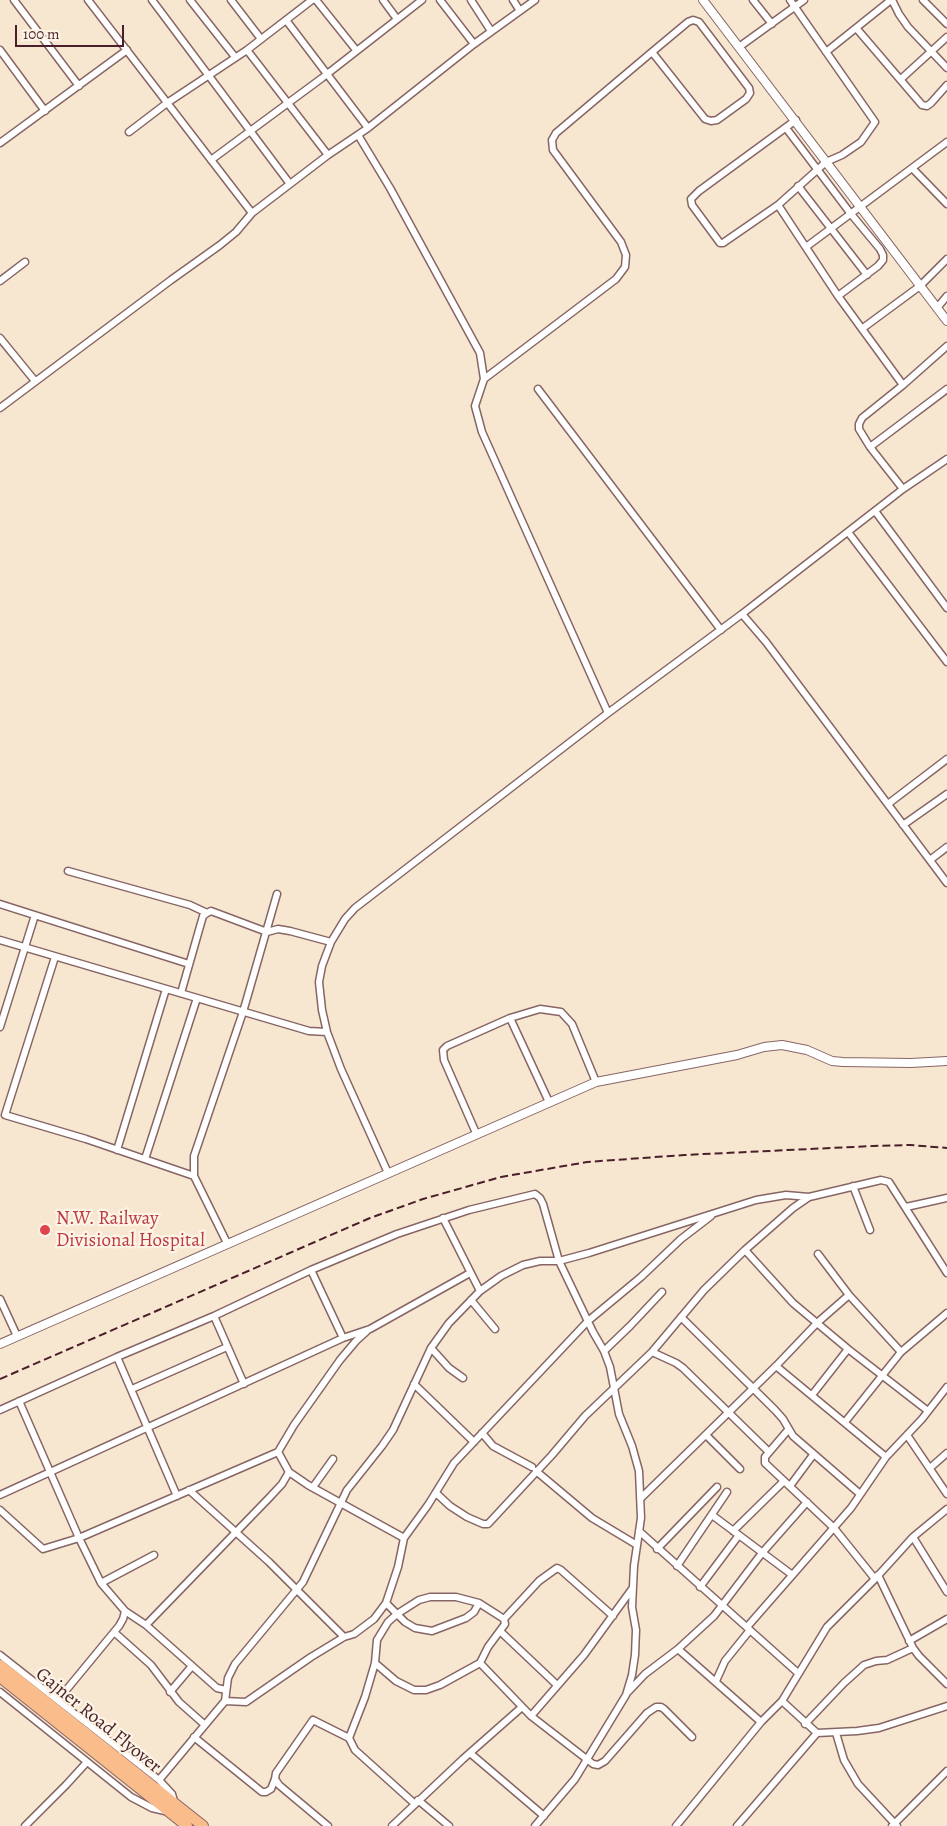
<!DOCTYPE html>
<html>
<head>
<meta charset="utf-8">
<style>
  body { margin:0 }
  #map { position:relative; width:947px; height:1826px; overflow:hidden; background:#f8e7d0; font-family:Alegreya,serif }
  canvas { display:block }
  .scale { position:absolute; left:15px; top:25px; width:109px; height:22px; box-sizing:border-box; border:2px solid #4a1f2b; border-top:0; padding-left:6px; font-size:15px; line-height:18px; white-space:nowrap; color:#4a1f2b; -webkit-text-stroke:4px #fcf5e5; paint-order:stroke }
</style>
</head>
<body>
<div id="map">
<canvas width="947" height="1826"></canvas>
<div class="scale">100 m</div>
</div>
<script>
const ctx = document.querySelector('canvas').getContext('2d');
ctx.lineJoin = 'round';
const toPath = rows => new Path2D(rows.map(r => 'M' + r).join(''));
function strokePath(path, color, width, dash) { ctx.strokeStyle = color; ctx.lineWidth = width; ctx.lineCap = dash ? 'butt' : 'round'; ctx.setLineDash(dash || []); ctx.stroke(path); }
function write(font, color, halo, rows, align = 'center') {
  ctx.font = font + ' Alegreya,serif'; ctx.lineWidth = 4.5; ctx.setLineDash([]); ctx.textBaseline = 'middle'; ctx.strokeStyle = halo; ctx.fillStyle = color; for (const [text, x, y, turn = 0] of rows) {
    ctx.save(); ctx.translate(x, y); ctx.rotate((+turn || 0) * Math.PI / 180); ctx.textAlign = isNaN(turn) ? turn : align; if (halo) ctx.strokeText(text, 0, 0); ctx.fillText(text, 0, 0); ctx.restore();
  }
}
const minor = toPath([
  [14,0,79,86],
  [88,0,252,213,328,155,368,128,474,44,535,0],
  [152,0,290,184],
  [190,0,235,57],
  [231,0,261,39],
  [316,0,356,50],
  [383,0,397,19],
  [440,0,474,44],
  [471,0,491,31],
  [513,0,520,11],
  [753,0,772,24],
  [790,0,875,122,861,142,842,155,826,162,778,205,838,296,903,385,862,418,859,424,859,429,870,447,903,489],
  [892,0,899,14,908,27,947,68],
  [923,0,947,24],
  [286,20,368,128],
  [857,29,922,105,927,106,931,103,947,85],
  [739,47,804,0],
  [0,50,45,111],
  [247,50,328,155],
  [826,52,891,0],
  [901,79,947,37],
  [786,128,851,214,880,249,883,255,883,260,878,266,838,296],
  [129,132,167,103,247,50,312,0],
  [358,135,390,188,480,353,484,379,475,406,482,432,608,713],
  [0,143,127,50],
  [211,160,322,78,422,0],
  [913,169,947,204],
  [798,186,867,275],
  [778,205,723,243,720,243,692,205,691,199,699,191,796,120],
  [806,247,947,142],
  [0,281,25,262],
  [937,308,947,296],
  [863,328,920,286,947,259],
  [0,338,35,381],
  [484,379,616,279,625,267,626,255,621,242,553,150,552,140,556,133,652,52,688,22,693,20,699,22,749,88,750,93,746,99,717,120,711,121,705,119,652,52],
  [903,385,947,346],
  [538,389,721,630],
  [0,408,171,280,220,245,236,232,252,213],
  [870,447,947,389],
  [875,511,947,608],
  [848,532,947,662],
  [742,614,766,642,947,883],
  [888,804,947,759],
  [903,825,947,794],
  [930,860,947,847],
  [68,871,190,905,207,913],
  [0,904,189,964],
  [0,940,309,1031,327,1032],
  [55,957,5,1115,86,1139,194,1176],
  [181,993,203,916,207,913,211,911,267,932,278,929,290,931,331,942],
  [510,1018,549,1102],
  [0,1027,35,915],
  [476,1133,444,1060,443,1050,447,1046,510,1018,540,1009,561,1012,572,1024,596,1082],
  [117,1150,166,989],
  [145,1159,197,998],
  [388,1173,341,1069,327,1032,322,1010,319,982,322,966,331,942,345,919,355,908,608,713,742,614,903,489,947,459],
  [853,1186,870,1230],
  [906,1207,947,1198],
  [443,1218,480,1291],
  [227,1243,194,1176,194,1156,243,1012,277,894],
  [745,1250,793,1303,848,1349,928,1411],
  [818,1254,849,1295,901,1352],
  [311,1270,343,1338],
  [0,1299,17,1336],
  [471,1300,495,1329],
  [214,1316,244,1384],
  [681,1317,775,1410,783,1419,793,1436,860,1494],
  [431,1348,449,1368,463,1378],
  [604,1351,630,1326,662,1292],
  [652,1352,676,1363,683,1368,769,1452],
  [117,1357,177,1496],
  [776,1366,886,1457],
  [414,1384,474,1442],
  [132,1389,227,1347],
  [812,1395,848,1349],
  [19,1401,79,1538,101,1583,125,1611,123,1619,119,1626,58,1700],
  [0,1410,117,1357,214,1316,311,1270,397,1234,469,1210,535,1194,540,1198,543,1204,559,1261,593,1332,604,1351,610,1367,619,1414,632,1446,639,1471,641,1518,634,1566,632,1607,636,1630,635,1655,632,1675,626,1695,575,1779,535,1826],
  [845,1422,901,1352,947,1313],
  [788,1430,765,1457,765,1463,834,1528,875,1579],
  [482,1433,493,1446,532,1467],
  [706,1435,740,1469],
  [907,1435,947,1494],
  [278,1452,289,1472,308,1485,404,1538],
  [930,1468,947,1453],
  [536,1471,592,1518,637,1545],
  [790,1486,813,1455],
  [313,1487,333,1459],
  [189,1490,269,1562,344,1637],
  [436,1493,450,1506,467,1517,483,1524,488,1524,552,1455,585,1416,652,1352,704,1290,745,1250,793,1208,809,1197,881,1180,889,1182,947,1273],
  [0,1495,343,1338,370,1329,470,1273],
  [641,1498,776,1366,817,1323,849,1295],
  [0,1510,43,1549,79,1538,278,1452,294,1425,340,1360,356,1341,367,1331],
  [712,1515,791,1574],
  [639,1531,798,1673],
  [733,1531,784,1481],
  [913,1537,947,1592],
  [657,1549,717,1487],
  [677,1566,727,1492],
  [878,1575,913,1648,919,1656,947,1684],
  [101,1583,154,1555],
  [700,1587,739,1535],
  [386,1603,405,1622,415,1628,432,1631,466,1618,474,1612,479,1603],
  [125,1611,146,1625,217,1688,226,1690],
  [504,1619,539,1581,557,1568,561,1570,613,1616],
  [146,1625,269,1498,282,1484,289,1472],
  [747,1627,851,1508,886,1457,922,1419,947,1387],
  [114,1632,151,1665,179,1702,205,1725],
  [501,1632,557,1685],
  [909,1641,947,1619],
  [678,1649,761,1722],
  [0,1655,159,1780,172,1794,174,1801],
  [375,1663,396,1681,414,1690,426,1690,440,1685,480,1663,531,1716,593,1764,598,1765,605,1761,647,1713,656,1707,661,1707,664,1709,692,1737],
  [716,1681,725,1661,750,1630],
  [0,1692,131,1797,152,1808,165,1811],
  [170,1692,192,1666],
  [627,1693,645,1674,678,1649,714,1616,762,1553,807,1502],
  [225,1701,228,1678,235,1664,303,1582,347,1490,382,1446,393,1430,431,1348,449,1323,480,1291,501,1276,523,1265,540,1261,559,1261,589,1253,756,1200,786,1195,809,1197],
  [782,1701,817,1733,857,1731,879,1728,947,1706],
  [531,1716,584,1655,632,1589],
  [805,1724,844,1683,864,1665,876,1661,887,1660,913,1648],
  [836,1733,844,1760,858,1784,897,1826],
  [194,1737,262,1792,266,1792,271,1789,275,1779],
  [470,1753,544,1816],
  [159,1780,225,1701,246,1702,311,1657,344,1637,354,1634,374,1619,386,1603,398,1567,404,1538,428,1505,454,1463,588,1321,641,1277,681,1239,711,1216],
  [418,1800,449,1826],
  [415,1804,355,1750,349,1738,365,1697,375,1663,377,1640,388,1622,397,1614,419,1600,430,1597,456,1597,479,1603,504,1619,505,1624,488,1647,480,1663],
  [25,1826,66,1785,87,1762],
  [328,1826,279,1785,275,1779,276,1773,313,1720,349,1738],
  [392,1826,463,1759,522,1707],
  [676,1826,761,1722,782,1701,827,1627,875,1579,913,1537,947,1509],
  [737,1826,817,1733],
  [892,1826,947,1771]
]);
const tertiary = toPath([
  [703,0,947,321],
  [0,1344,596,1082,737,1055,764,1047,782,1045,807,1050,832,1061,843,1062,911,1063,947,1061]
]);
const primary = toPath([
  [0,1665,203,1826],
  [0,1677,187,1826]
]);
strokePath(minor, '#876565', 9);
strokePath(tertiary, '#876565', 10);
strokePath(primary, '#876565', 12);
strokePath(minor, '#fff', 6);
strokePath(tertiary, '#fff', 8);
strokePath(primary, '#fabc8b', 10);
strokePath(toPath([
  [0,1379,370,1218,423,1199,501,1177,587,1162,684,1155,873,1146,910,1145,947,1148]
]), '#4a1f2b', 2, [8, 4]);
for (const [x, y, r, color] of [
  [45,1230,6,"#e0444e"]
]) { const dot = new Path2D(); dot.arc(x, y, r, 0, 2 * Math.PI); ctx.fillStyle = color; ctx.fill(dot); strokePath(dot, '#fcf5e5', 2); }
write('19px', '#be3a42', '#fcf5e5', [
  ["N.W. Railway",56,1219],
  ["Divisional Hospital",56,1241]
], 'left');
write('19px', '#4a1f2b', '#fcf5e5', [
  ["Gajner Road Flyover",98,1721,39]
]);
</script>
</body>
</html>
